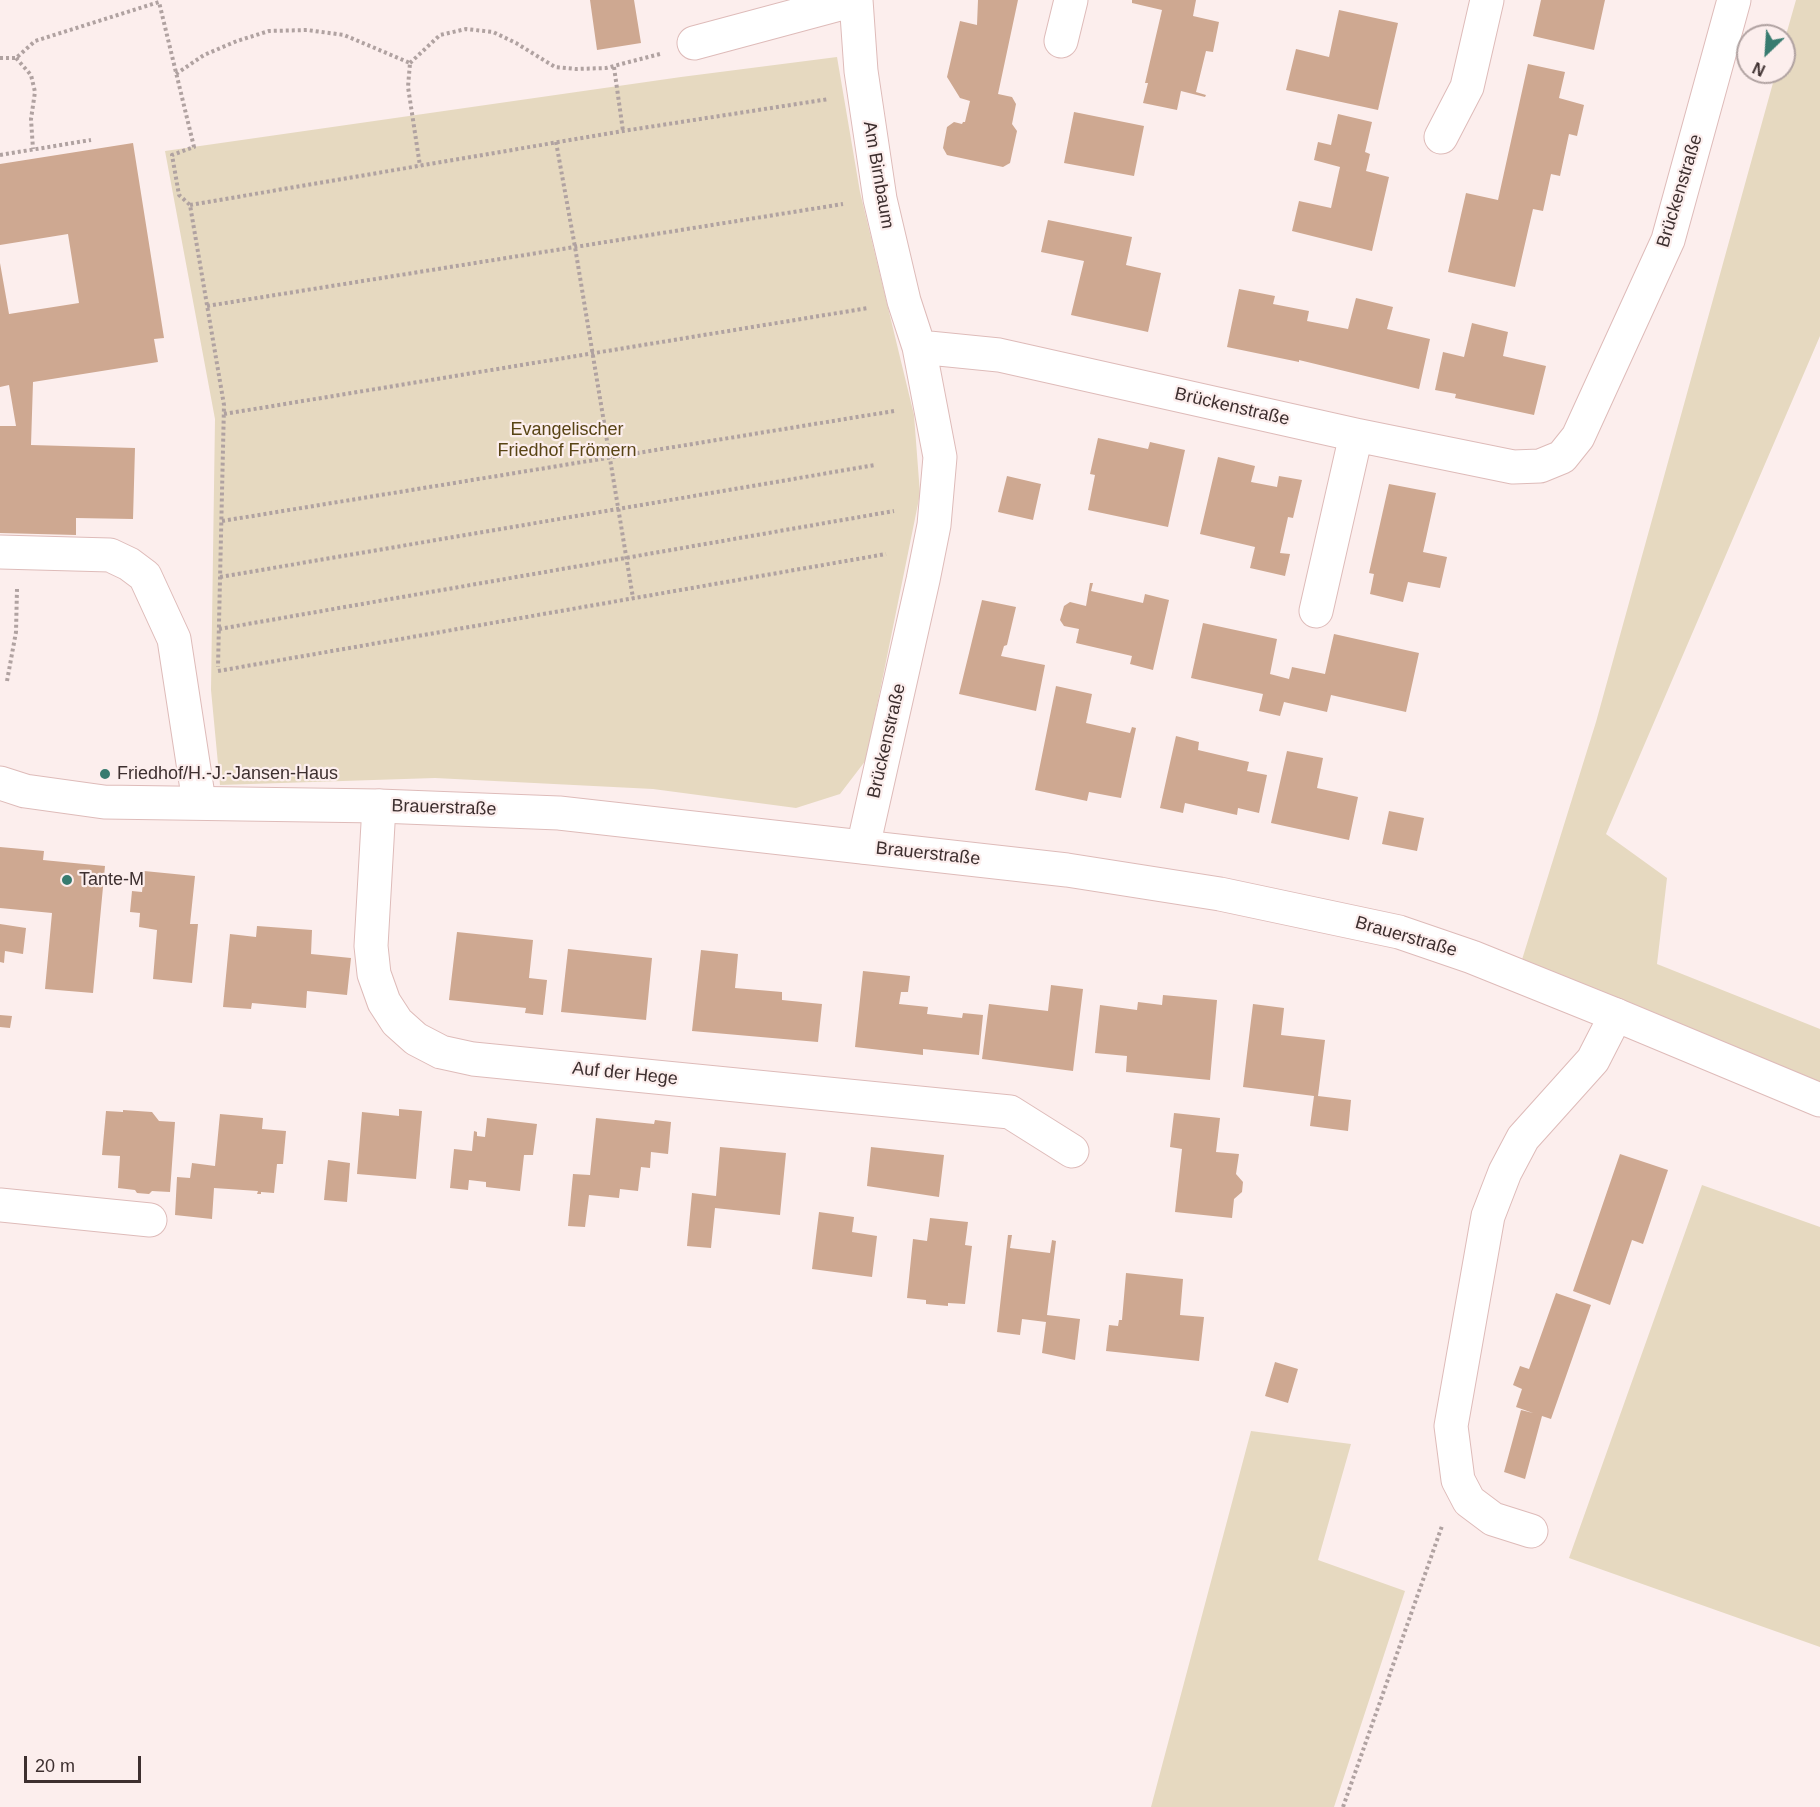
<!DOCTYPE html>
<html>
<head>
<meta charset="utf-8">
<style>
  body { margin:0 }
  #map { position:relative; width:1820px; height:1807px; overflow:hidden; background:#fceeed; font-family:Helvetica,sans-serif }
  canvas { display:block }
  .north { position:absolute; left:1736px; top:24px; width:60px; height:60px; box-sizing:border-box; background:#fceeed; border:2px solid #b0a2a1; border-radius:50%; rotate:205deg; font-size:16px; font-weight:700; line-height:24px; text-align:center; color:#3d2f2f }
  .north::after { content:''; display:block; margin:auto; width:21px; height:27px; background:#377b6f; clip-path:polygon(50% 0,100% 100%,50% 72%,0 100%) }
  .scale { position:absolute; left:24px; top:1756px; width:117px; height:27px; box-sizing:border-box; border:3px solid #3d2f2f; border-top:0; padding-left:8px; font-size:18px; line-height:21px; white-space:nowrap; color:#3d2f2f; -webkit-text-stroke:4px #fceeed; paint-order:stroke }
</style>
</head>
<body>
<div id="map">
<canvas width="1820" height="1807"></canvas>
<div class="north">N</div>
<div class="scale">20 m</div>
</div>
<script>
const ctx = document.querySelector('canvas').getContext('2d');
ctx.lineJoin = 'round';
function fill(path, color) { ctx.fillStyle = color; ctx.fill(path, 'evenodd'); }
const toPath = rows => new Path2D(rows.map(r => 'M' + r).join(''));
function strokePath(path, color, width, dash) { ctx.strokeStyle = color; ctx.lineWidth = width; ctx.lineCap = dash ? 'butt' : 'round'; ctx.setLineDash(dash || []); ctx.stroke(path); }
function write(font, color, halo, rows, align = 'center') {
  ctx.font = font + ' Helvetica,sans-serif'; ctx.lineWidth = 4.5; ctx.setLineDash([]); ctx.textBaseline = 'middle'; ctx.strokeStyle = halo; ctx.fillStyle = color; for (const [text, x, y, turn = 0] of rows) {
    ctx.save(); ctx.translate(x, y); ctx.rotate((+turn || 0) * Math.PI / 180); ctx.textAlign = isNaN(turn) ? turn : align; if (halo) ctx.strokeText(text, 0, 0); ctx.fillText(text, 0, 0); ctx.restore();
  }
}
fill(toPath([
  [1796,0,1820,0,1820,336,1606,834,1667,878,1657,964,1820,1029,1820,1091,1520,966,1596,722,1776,72,1784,72,1784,42],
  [837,57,860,192,914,415,920,494,866,760,840,794,796,808,653,789,435,778,220,785,211,690,215,419,165,151,681,77],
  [1702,1185,1820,1227,1820,1647,1569,1558],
  [1251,1431,1351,1444,1318,1560,1405,1591,1334,1807,1151,1807]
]), '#e6d9c0');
fill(toPath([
  [590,0,634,0,641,43,597,50],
  [978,0,1018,0,998,94,1012,97,1016,104,1012,124,1017,131,1010,163,1003,167,947,155,943,148,947,127,954,122,962,124,963,122,965,122,970,101,960,98,947,77,960,21,977,25],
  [1132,0,1196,0,1193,16,1219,22,1213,52,1206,51,1196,92,1206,95,1205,97,1181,91,1177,110,1143,103,1148,83,1145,83,1162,10,1132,3],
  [1541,0,1605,0,1594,50,1533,36],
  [1339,10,1398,23,1378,110,1286,90,1296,49,1329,57],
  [1528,64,1565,72,1559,98,1584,105,1577,136,1569,134,1560,176,1551,174,1543,211,1533,209,1515,287,1448,272,1466,193,1498,200],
  [1074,112,1144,126,1134,176,1064,163],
  [1338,114,1372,122,1365,152,1370,154,1366,171,1389,177,1372,251,1292,231,1299,201,1331,208,1340,167,1314,160,1318,142,1331,145],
  [133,143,164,338,154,339,158,362,33,382,31,445,135,448,133,519,76,518,76,535,0,533,0,426,16,426,9,385,0,387,0,263,9,314,79,303,68,234,0,245,0,164],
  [1048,220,1132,237,1126,265,1161,273,1148,332,1071,315,1084,261,1041,252],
  [1239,289,1275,296,1273,304,1309,311,1307,321,1348,329,1356,298,1393,307,1387,329,1430,339,1419,389,1299,360,1299,362,1227,347],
  [1472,323,1508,332,1503,356,1546,366,1534,415,1455,398,1456,394,1435,390,1443,352,1464,357],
  [1098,438,1148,449,1150,442,1185,450,1168,527,1088,510,1095,475,1090,474],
  [1218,457,1255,466,1251,482,1277,487,1279,476,1302,480,1293,518,1288,517,1280,553,1290,554,1285,576,1250,568,1255,547,1200,534],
  [1007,476,1041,484,1033,520,998,512],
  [1389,484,1436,493,1423,552,1447,557,1440,588,1408,582,1403,602,1370,594,1374,574,1369,573],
  [1090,583,1093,583,1091,591,1143,603,1145,594,1169,600,1153,670,1130,664,1132,656,1076,643,1079,629,1064,626,1060,620,1064,606,1070,602,1086,606],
  [982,600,1016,607,1007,645,1004,646,1001,656,1045,665,1036,711,959,694],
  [1203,623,1277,639,1270,674,1289,679,1292,667,1325,674,1334,634,1419,653,1406,712,1331,695,1327,712,1284,702,1280,716,1259,711,1263,694,1191,678],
  [1056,686,1092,694,1086,723,1130,733,1132,727,1136,728,1121,798,1089,792,1087,801,1035,790],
  [1176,736,1199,742,1198,750,1249,762,1247,771,1267,775,1259,813,1238,808,1237,815,1185,803,1183,813,1160,808],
  [1287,751,1323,758,1317,788,1358,797,1349,840,1271,823],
  [1389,811,1424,818,1417,851,1382,844],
  [0,847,44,851,43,860,105,866,93,993,45,989,52,913,0,908],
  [144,871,195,876,190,924,198,924,192,983,153,979,157,930,139,927,140,913,130,912,132,891,142,892],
  [0,924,26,928,23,954,5,951,4,963,0,962],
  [257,926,312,930,311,954,351,958,347,995,307,991,306,1008,252,1003,251,1009,223,1007,230,934,256,937],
  [457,932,533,940,529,978,547,980,543,1015,525,1013,526,1008,449,1000],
  [568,949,652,958,646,1020,561,1012],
  [701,950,738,954,735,988,782,992,782,1000,822,1004,818,1042,692,1031],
  [863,971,910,976,908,992,901,992,899,1004,928,1007,927,1014,962,1018,963,1013,983,1015,979,1055,923,1049,923,1055,855,1047],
  [1051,985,1083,989,1073,1071,982,1059,989,1004,1048,1011],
  [1163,995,1217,1000,1210,1080,1126,1072,1127,1056,1095,1053,1100,1005,1137,1010,1138,1002,1162,1005],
  [1253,1004,1284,1008,1281,1035,1325,1040,1318,1096,1351,1100,1348,1131,1310,1126,1314,1096,1243,1087],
  [0,1015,12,1016,10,1028,0,1027],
  [399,1109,422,1111,416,1179,357,1174,362,1112,399,1116],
  [123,1110,152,1112,159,1121,175,1122,170,1192,152,1191,149,1194,137,1193,135,1190,118,1188,120,1156,102,1155,106,1111,123,1112],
  [1174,1113,1220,1118,1216,1152,1239,1154,1236,1174,1243,1182,1242,1192,1234,1199,1232,1218,1175,1212,1182,1149,1170,1147],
  [220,1114,263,1118,262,1129,286,1131,283,1164,277,1164,274,1193,261,1192,261,1194,257,1194,258,1191,214,1188,212,1219,175,1215,177,1177,190,1178,192,1163,215,1166],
  [487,1118,537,1124,533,1155,524,1155,520,1191,486,1187,486,1182,469,1180,468,1190,450,1188,454,1149,472,1151,474,1131,477,1132,477,1136,485,1137],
  [596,1118,654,1124,655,1120,671,1122,668,1154,651,1152,650,1168,641,1167,638,1191,620,1189,619,1198,589,1195,585,1227,568,1226,573,1174,590,1175],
  [720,1147,786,1153,780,1215,715,1208,711,1248,687,1246,692,1193,716,1196],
  [871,1147,944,1155,939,1197,867,1186],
  [1620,1154,1668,1170,1643,1244,1632,1240,1610,1305,1573,1291],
  [328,1160,350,1163,347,1202,324,1200],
  [819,1212,854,1217,852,1232,877,1236,872,1277,812,1269],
  [930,1218,968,1222,965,1245,972,1246,965,1304,948,1303,948,1306,926,1304,926,1300,907,1298,913,1239,927,1241],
  [1008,1235,1012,1235,1010,1248,1050,1253,1052,1240,1056,1241,1047,1315,1080,1319,1075,1360,1042,1353,1046,1322,1022,1319,1020,1335,997,1332],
  [1126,1273,1183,1279,1180,1315,1204,1317,1199,1361,1106,1351,1109,1325,1118,1326,1119,1320,1122,1320],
  [1556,1293,1591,1305,1551,1419,1542,1416,1525,1479,1504,1472,1521,1410,1533,1413,1516,1407,1522,1389,1513,1385,1520,1366,1529,1369],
  [1275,1362,1298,1369,1288,1403,1265,1396]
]), '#cea891');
const minor = toPath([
  [856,0,861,71,880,199,904,301,919,347,940,457,934,525,923,580,863,847],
  [1061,41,1071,0],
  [694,43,854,0],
  [1441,137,1467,87,1487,0],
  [919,347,999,355,1356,435,1513,467,1540,466,1562,457,1578,437,1668,240,1734,0],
  [0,552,110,555,129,564,145,576,174,639,199,802],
  [1316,611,1356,435],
  [379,806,371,946,374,974,384,1002,397,1022,416,1039,441,1052,473,1059,1010,1112,1072,1151],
  [0,1205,150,1220],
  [1531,1531,1493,1519,1469,1501,1458,1480,1451,1426,1488,1216,1505,1172,1523,1138,1593,1060,1616,1015]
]);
const major = toPath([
  [0,783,25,791,104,802,379,806,559,813,1067,870,1220,894,1399,932,1472,957,1616,1015,1820,1100]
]);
strokePath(minor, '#debbb9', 35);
strokePath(major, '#debbb9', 35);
strokePath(toPath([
  [0,58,16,58,35,41,159,2,194,147,172,155,179,195,190,205,224,405,218,667],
  [16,58,31,75,35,92,31,119,33,149],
  [410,63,440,35,466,29,493,32,516,43,555,67,576,69,606,68,660,54],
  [614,67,623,131],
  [176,74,204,55,237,41,269,31,307,30,344,35,410,63,408,87,420,166],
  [556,142,575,247,633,598],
  [0,155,91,140],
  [190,205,623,131,829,99],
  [207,306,843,204],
  [224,414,868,308],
  [222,521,894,411],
  [220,577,875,465],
  [219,629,894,511],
  [218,671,886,554],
  [7,681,16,632,17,589],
  [1343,1807,1442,1526]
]), '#b0a2a1', 4, [3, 3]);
strokePath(minor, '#fff', 33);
strokePath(major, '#fff', 33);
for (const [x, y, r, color] of [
  [105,774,6,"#377b6f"],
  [67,880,6,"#377b6f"]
]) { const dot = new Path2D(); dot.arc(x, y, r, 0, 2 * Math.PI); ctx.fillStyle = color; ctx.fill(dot); strokePath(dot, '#fceeed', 2); }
write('18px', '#3d2f2f', '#fceeed', [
  ["Am Birnbaum",878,175,80],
  ["Brückenstraße",1680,191,-73],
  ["Brückenstraße",1232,407,13],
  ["Brückenstraße",887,741,-77],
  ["Brauerstraße",444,808,2],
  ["Brauerstraße",928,854,6],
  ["Brauerstraße",1406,937,16],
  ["Auf der Hege",625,1074,6]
]);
write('18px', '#584415', '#fceeed', [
  ["Evangelischer",567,430],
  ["Friedhof Frömern",567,451]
]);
write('18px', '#3d2f2f', '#fceeed', [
  ["Friedhof/H.-J.-Jansen-Haus",117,774],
  ["Tante-M",79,880]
], 'left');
</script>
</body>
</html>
